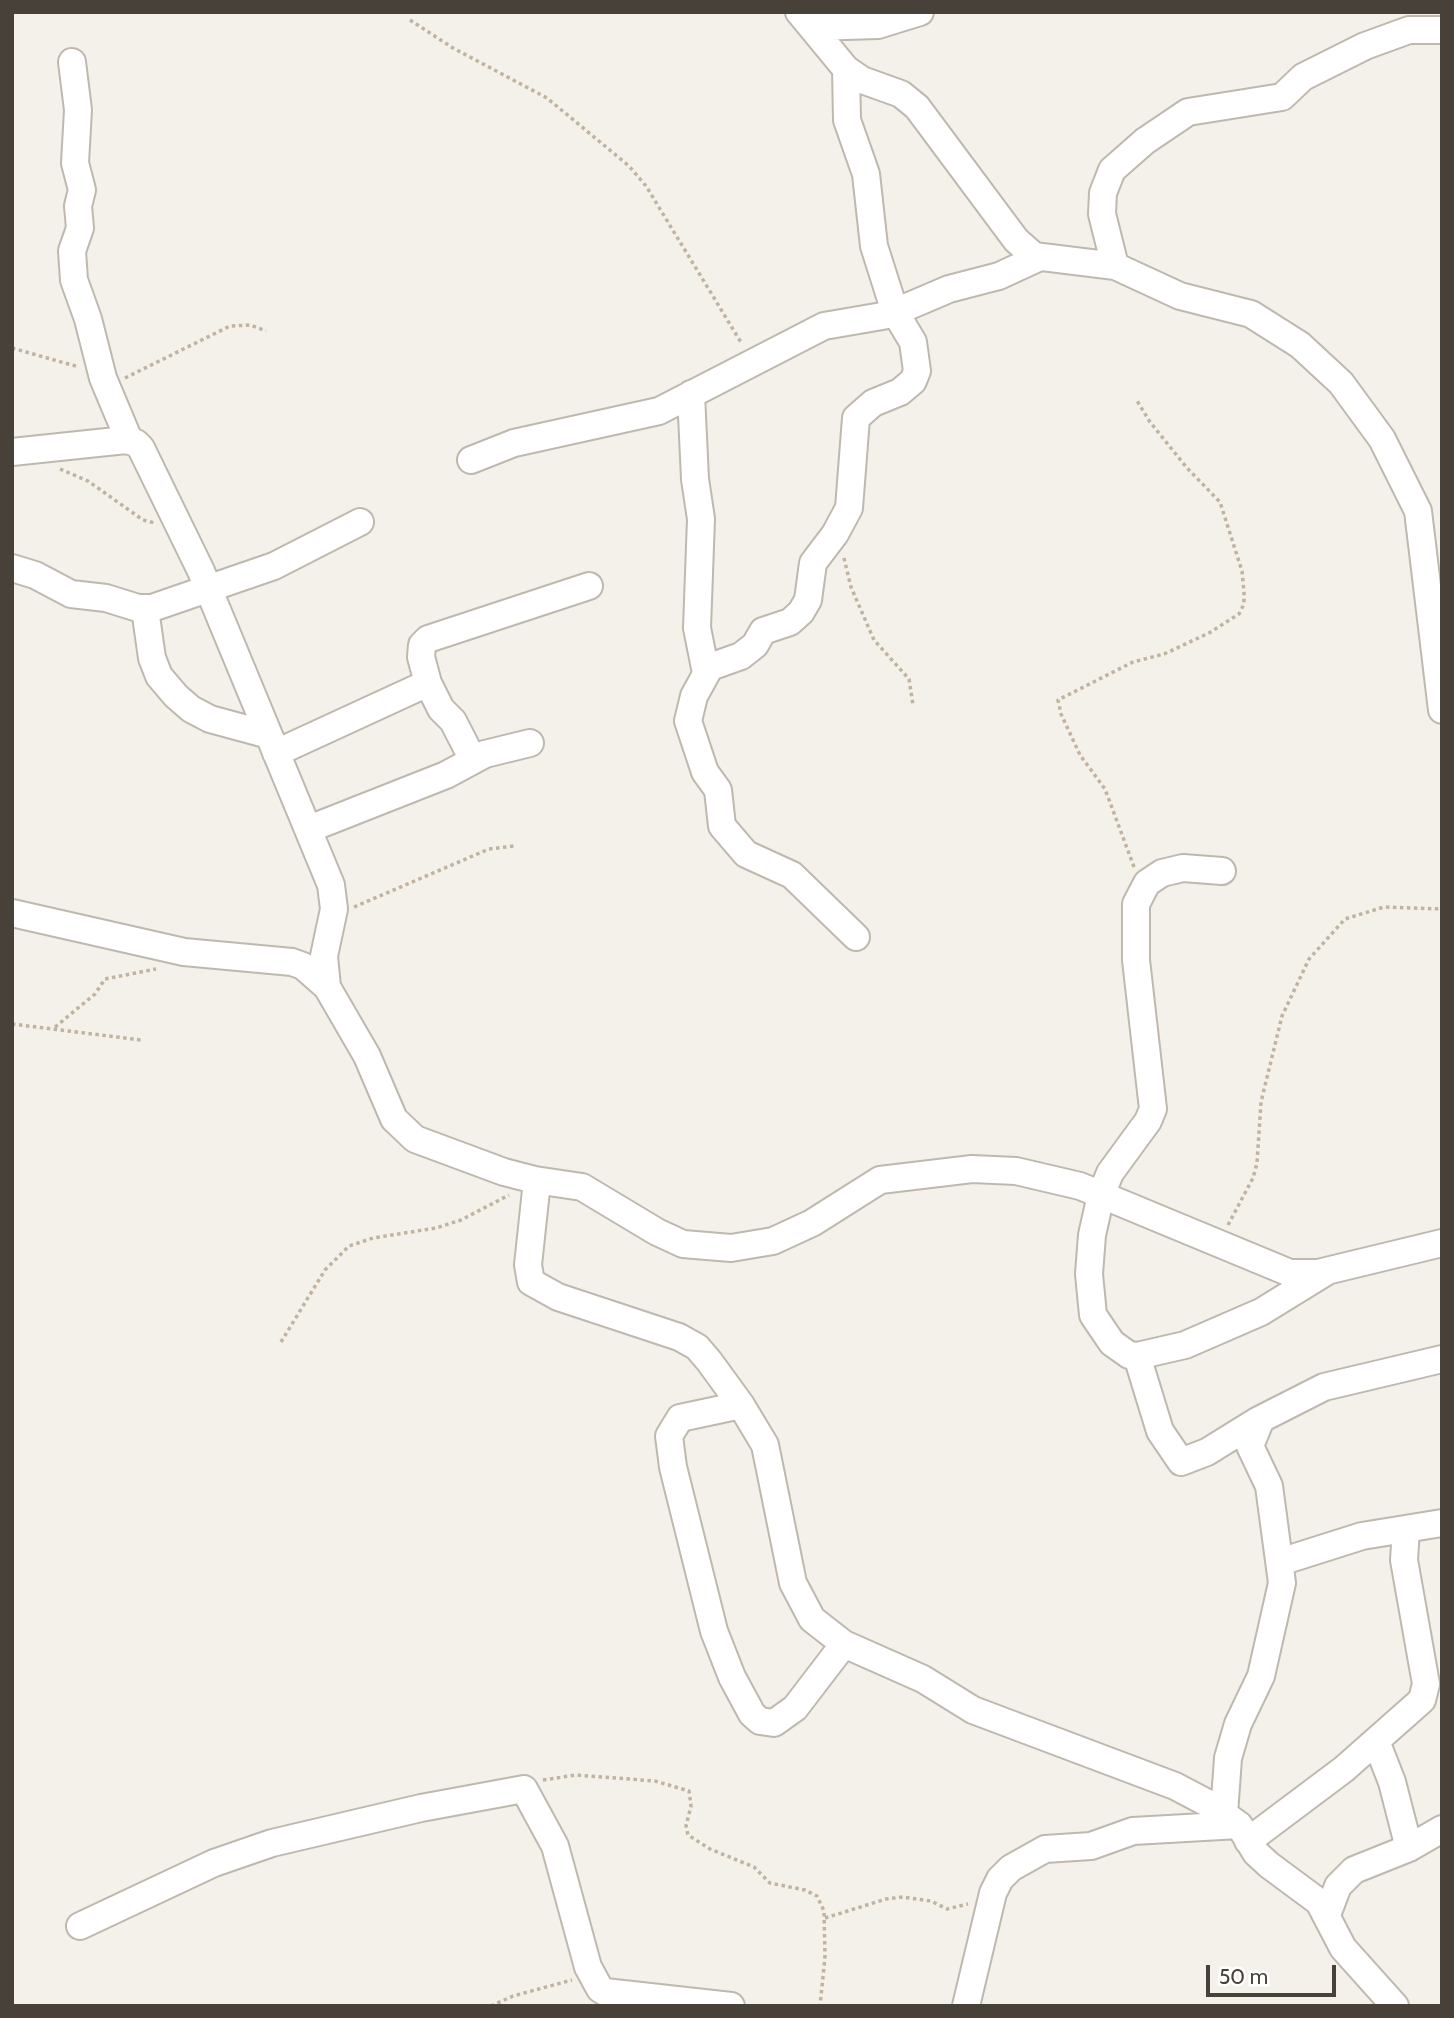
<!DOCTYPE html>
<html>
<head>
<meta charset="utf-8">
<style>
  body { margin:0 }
  #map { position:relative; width:1454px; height:2018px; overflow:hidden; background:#f4f1eb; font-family:Cabin,sans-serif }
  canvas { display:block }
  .frame { position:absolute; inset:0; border:14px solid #484139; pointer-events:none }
  .scale { position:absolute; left:1206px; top:1965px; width:130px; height:32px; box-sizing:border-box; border:4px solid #484139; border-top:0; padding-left:9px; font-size:21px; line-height:24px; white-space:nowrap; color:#484139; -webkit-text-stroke:5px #fff; paint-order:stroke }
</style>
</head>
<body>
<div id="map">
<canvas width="1454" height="2018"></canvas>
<div class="frame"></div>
<div class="scale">50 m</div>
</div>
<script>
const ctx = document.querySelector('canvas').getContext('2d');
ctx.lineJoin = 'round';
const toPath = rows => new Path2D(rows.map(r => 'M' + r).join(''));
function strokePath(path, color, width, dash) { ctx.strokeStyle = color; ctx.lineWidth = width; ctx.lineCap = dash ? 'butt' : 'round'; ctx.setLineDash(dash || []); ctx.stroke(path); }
const minor = toPath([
  [799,12,846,69,862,80,901,94,917,107,1016,240,1034,256,1115,266,1180,296,1251,314,1300,345,1341,383,1382,439,1418,511,1442,710],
  [814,27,878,25,920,12],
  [72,62,78,110,75,163,82,190,78,206,80,228,72,251,74,280,88,319,103,378,129,440],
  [846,69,847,120,866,174,874,246,895,312,913,342,917,371,913,381,900,392,873,403,856,418,849,508,835,534,813,563,808,600,801,612,790,622,763,631,755,645,741,656,710,667,694,696,688,721,705,772,718,790,722,826,746,854,792,875,856,937],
  [1115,266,1102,214,1103,193,1112,170,1145,141,1188,112,1282,97,1303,77,1365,46,1409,30,1442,30],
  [691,394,695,479,701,519,697,628,706,673],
  [12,452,126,440,136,443,141,448,201,571,331,885,334,909,324,956,327,987],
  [471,460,514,443,659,411,824,326,888,315,949,289,999,276,1038,258],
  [12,568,35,575,71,594,106,598,138,608,152,608,274,566,360,522],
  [145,609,152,658,159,676,176,696,191,709,210,719,269,735],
  [276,753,428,683],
  [473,760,453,721,441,709,428,683,421,657,422,645,428,639,589,586],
  [309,829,446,775,485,754,530,743],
  [1222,871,1183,868,1162,873,1147,883,1136,904,1136,960,1153,1109,1148,1121,1110,1173,1101,1195,1092,1235,1089,1274,1093,1315,1112,1343,1129,1355,1137,1356,1185,1345,1261,1312,1326,1272],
  [12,913,184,952,292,962,303,966,327,987,367,1056,394,1119,415,1139,504,1172,535,1180,582,1187,657,1232,683,1244,731,1248,773,1241,812,1223,880,1180,972,1169,1016,1171,1080,1186,1290,1273,1318,1273,1442,1243],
  [537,1181,528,1265,531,1282,558,1297,679,1337,697,1347,709,1361,741,1405,765,1445,793,1583,812,1619,844,1644,923,1679,973,1710,1175,1786,1213,1806,1239,1825,1256,1853,1269,1865,1319,1902,1343,1948,1395,2006],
  [1137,1356,1160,1431,1181,1462,1207,1452,1257,1421,1324,1387,1442,1359],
  [741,1405,680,1418,669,1436,673,1467,714,1631,732,1677,752,1714,760,1721,774,1723,795,1708,844,1644],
  [1280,1562,1362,1536,1442,1523],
  [1376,1741,1392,1782,1409,1848],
  [1224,1814,1228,1758,1238,1724,1261,1676,1282,1583,1269,1486,1250,1446,1261,1419],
  [1248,1841,1344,1769,1422,1700,1426,1684,1404,1560,1406,1529],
  [1327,1915,1338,1886,1354,1870,1409,1848,1442,1829],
  [80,1926,214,1863,272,1843,421,1808,524,1789,555,1846,588,1967,600,1989,605,1992,731,2006],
  [966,2006,993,1893,1000,1879,1011,1868,1045,1849,1091,1846,1133,1831,1239,1825]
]);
strokePath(minor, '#bfb8ae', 30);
strokePath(toPath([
  [410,20,453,48,547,98,629,166,646,186,742,344],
  [12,348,79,367],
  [125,378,230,326,250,325,266,331],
  [60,469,88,481,143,520,155,523],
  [844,558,851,587,874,640,909,679,913,705],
  [1134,867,1105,789,1080,755,1061,714,1058,700,1133,662,1164,654,1209,633,1239,614,1244,604,1244,592,1242,571,1220,502,1187,468,1150,422,1136,399],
  [354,907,489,849,514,846],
  [12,1024,141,1040],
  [55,1027,95,994,105,979,156,969],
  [1228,1225,1253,1178,1257,1163,1261,1102,1282,1016,1309,959,1345,919,1384,907,1442,909],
  [281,1342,325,1270,349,1246,373,1238,436,1228,461,1220,509,1195],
  [543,1780,576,1775,655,1781,689,1791,691,1806,686,1826,688,1835,710,1849,754,1867,770,1883,805,1890,817,1896,824,1911,825,1957,820,2006],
  [825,1918,886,1899,903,1897,931,1901,947,1909,968,1904],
  [491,2006,513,1996,572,1980]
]), '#c0b3a0', 3.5, [3.5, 3.5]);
strokePath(minor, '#fff', 26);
</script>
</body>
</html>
